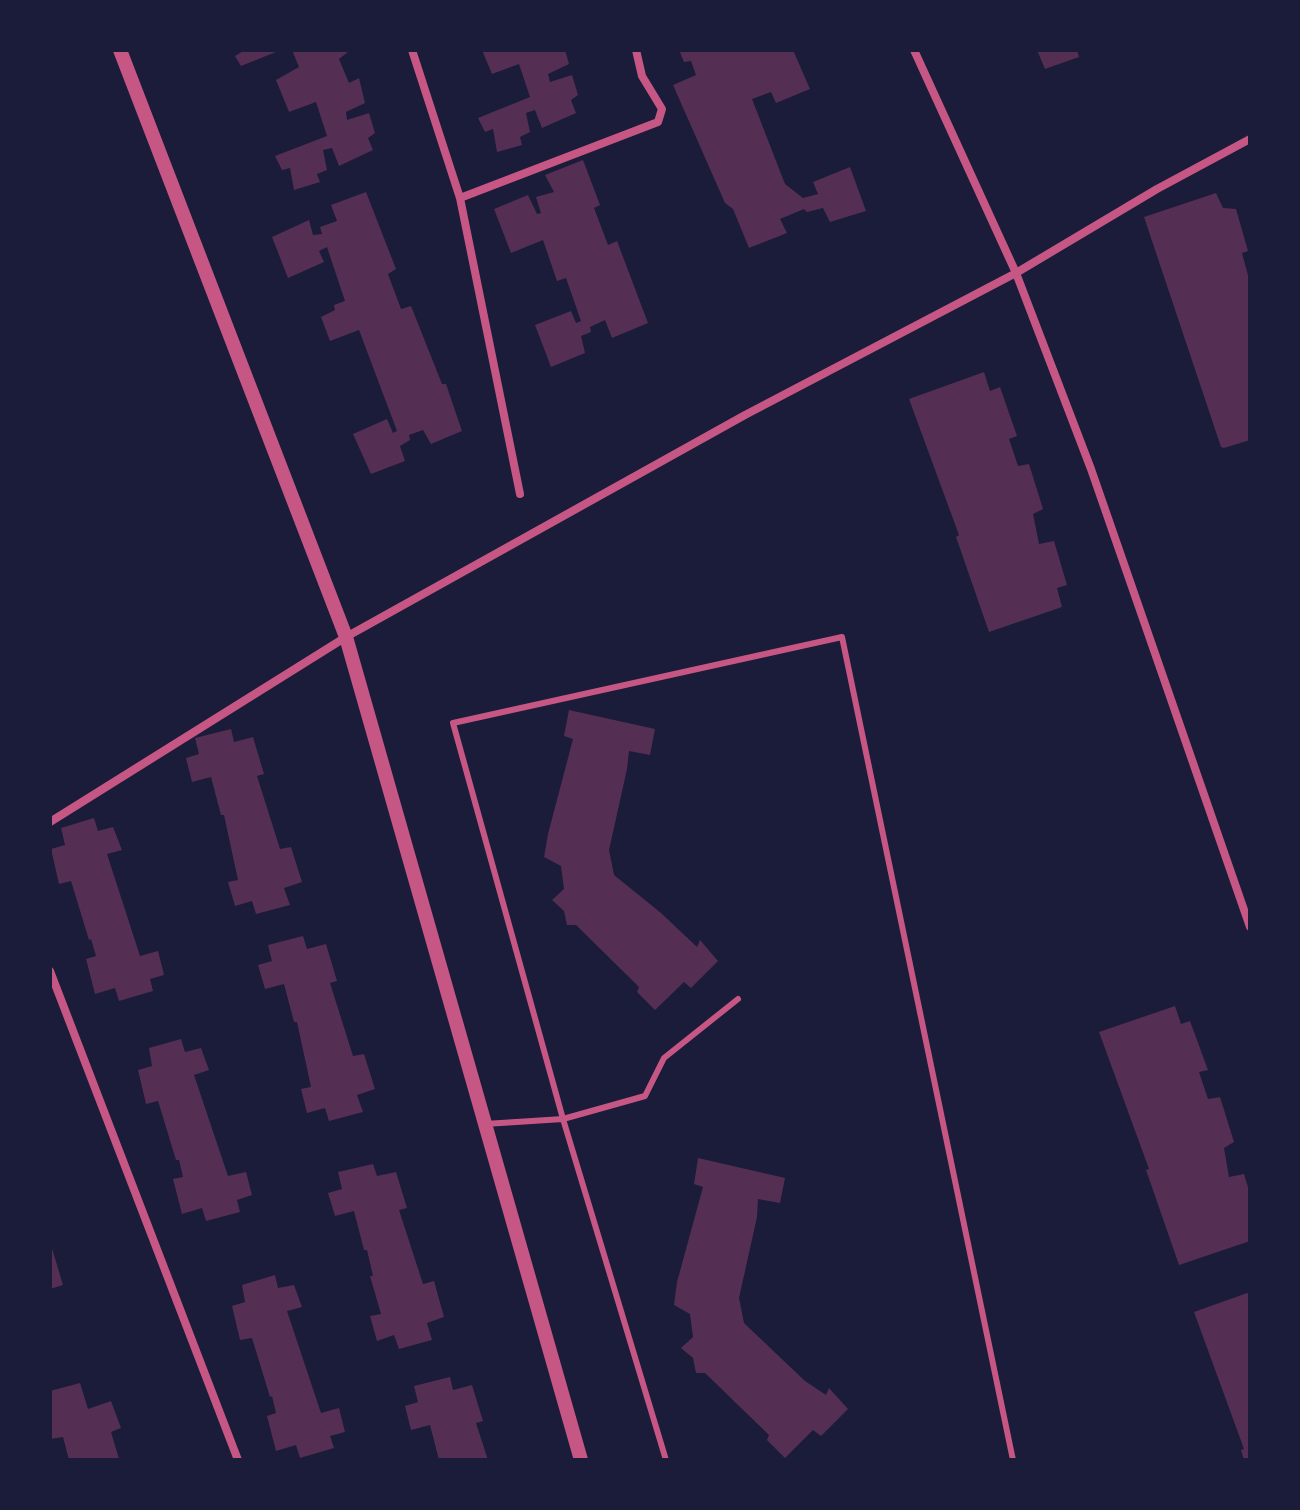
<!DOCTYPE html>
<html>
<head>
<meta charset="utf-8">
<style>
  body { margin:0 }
  #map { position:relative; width:1300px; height:1510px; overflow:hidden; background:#1b1b3a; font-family:"PT Sans Narrow",sans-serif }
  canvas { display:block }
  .frame { position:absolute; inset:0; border:52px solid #1b1b3a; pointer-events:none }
</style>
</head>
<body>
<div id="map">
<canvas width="1300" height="1510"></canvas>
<div class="frame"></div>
</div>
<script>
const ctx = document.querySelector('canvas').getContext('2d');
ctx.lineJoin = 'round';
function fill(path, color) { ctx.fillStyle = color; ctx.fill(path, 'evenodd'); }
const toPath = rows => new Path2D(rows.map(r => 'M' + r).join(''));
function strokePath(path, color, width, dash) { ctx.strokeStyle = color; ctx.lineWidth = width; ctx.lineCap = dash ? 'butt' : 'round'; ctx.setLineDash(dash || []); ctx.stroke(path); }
fill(toPath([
  [245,50,281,50,241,66,235,56],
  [292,50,347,50,348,52,339,59,349,83,359,78,365,103,346,112,347,120,369,113,375,133,368,138,373,150,339,166,332,148,323,150,327,170,317,174,320,182,294,190,290,168,282,170,275,156,327,136,316,102,289,112,276,80,299,67],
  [482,50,565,50,569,64,548,74,550,82,572,75,578,95,571,100,576,113,542,128,535,110,526,113,530,132,520,137,522,145,497,152,493,129,485,132,478,118,530,97,519,64,492,74],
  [679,50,793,50,810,89,776,103,771,92,752,99,785,184,803,198,818,194,813,182,850,167,866,211,830,222,823,208,807,212,804,209,780,219,787,233,749,248,733,209,725,203,673,85,696,75,691,61,684,62],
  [1037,50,1077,50,1079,57,1045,69],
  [583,160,600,205,594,208,608,245,617,241,648,323,612,338,605,320,590,327,591,332,581,336,585,353,551,367,535,325,571,311,576,323,581,321,566,278,557,281,543,240,511,253,494,209,528,195,537,214,541,213,536,197,554,192,545,175],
  [366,192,396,269,388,274,401,309,411,306,442,384,446,384,462,431,431,444,423,430,409,435,410,440,400,446,405,461,371,474,353,434,387,419,393,433,397,431,359,330,330,341,321,317,335,310,334,305,345,301,327,247,319,251,324,262,288,278,272,237,309,220,313,235,322,234,320,227,337,221,331,205],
  [1216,193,1223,208,1236,209,1248,251,1242,253,1250,283,1250,440,1224,448,1221,447,1144,217],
  [984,372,990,391,1000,387,1017,436,1009,439,1018,466,1029,464,1043,509,1033,514,1039,544,1054,541,1067,585,1057,588,1062,607,989,632,956,537,959,535,909,399],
  [569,710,655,729,650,755,629,751,627,769,609,850,614,875,661,913,697,947,700,940,718,961,691,988,684,982,655,1010,637,992,639,987,576,925,567,925,564,911,552,900,564,889,561,866,544,857,548,834,573,739,564,736],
  [231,729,234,742,253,737,264,774,257,776,280,849,291,847,302,882,284,888,290,905,256,914,252,901,235,906,228,882,238,880,224,815,221,815,211,777,192,782,186,758,199,754,195,738],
  [94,818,98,831,113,827,122,850,107,854,140,956,158,951,164,975,150,979,153,991,119,1001,115,988,95,994,86,959,96,956,91,939,89,940,71,881,59,884,51,849,65,845,61,828],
  [303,936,307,949,326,944,337,981,330,983,353,1056,364,1054,375,1089,357,1095,363,1112,329,1121,325,1108,307,1113,301,1089,311,1087,297,1022,294,1022,284,984,265,989,258,965,272,961,268,945],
  [1175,1006,1181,1024,1190,1021,1208,1070,1199,1072,1208,1099,1220,1097,1234,1142,1224,1148,1229,1177,1244,1174,1250,1194,1250,1220,1248,1221,1250,1241,1179,1265,1146,1170,1149,1169,1099,1032],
  [181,1039,185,1052,201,1048,209,1070,194,1075,228,1176,246,1172,252,1195,237,1200,240,1212,206,1221,202,1208,182,1214,173,1179,183,1177,179,1160,176,1160,158,1101,146,1104,138,1070,152,1066,149,1048],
  [698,1158,785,1178,780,1203,758,1199,757,1217,739,1298,744,1323,805,1381,826,1395,829,1388,848,1409,821,1436,813,1430,785,1458,767,1440,769,1435,705,1373,696,1373,693,1358,681,1348,693,1337,690,1314,674,1305,677,1282,703,1187,694,1184],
  [373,1164,377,1176,396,1172,407,1208,399,1210,423,1284,434,1281,444,1317,427,1323,432,1340,399,1349,394,1335,377,1341,370,1316,381,1314,370,1276,373,1276,367,1250,364,1250,354,1211,335,1216,328,1193,342,1189,338,1172],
  [51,1245,63,1285,50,1289,50,1246],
  [275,1275,278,1288,294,1285,302,1307,287,1311,321,1413,339,1408,345,1432,330,1436,334,1448,300,1458,296,1445,276,1451,267,1416,276,1413,272,1396,270,1397,252,1338,240,1340,232,1306,245,1302,242,1285],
  [1250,1292,1250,1460,1244,1460,1241,1450,1244,1449,1194,1312],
  [450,1377,453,1390,472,1385,483,1421,476,1423,488,1460,439,1460,430,1425,411,1430,405,1406,418,1402,414,1386],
  [80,1383,88,1409,111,1401,121,1428,111,1432,119,1459,69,1460,63,1437,50,1439,50,1391]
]), '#542f53');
strokePath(toPath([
  [485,1124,563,1119,645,1096,664,1058,738,999],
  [666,1460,563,1119,453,723,842,637,1013,1460]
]), '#c65784', 6);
strokePath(toPath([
  [412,50,460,198,520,494],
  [914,50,1016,273,1091,469,1250,927],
  [460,198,658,122,662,109,642,76,636,50],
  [50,822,346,637,745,415,1016,273,1157,189,1250,139],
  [50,971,238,1460]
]), '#c65784', 8);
strokePath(toPath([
  [120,50,346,637,581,1460]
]), '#c65784', 14);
</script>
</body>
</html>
